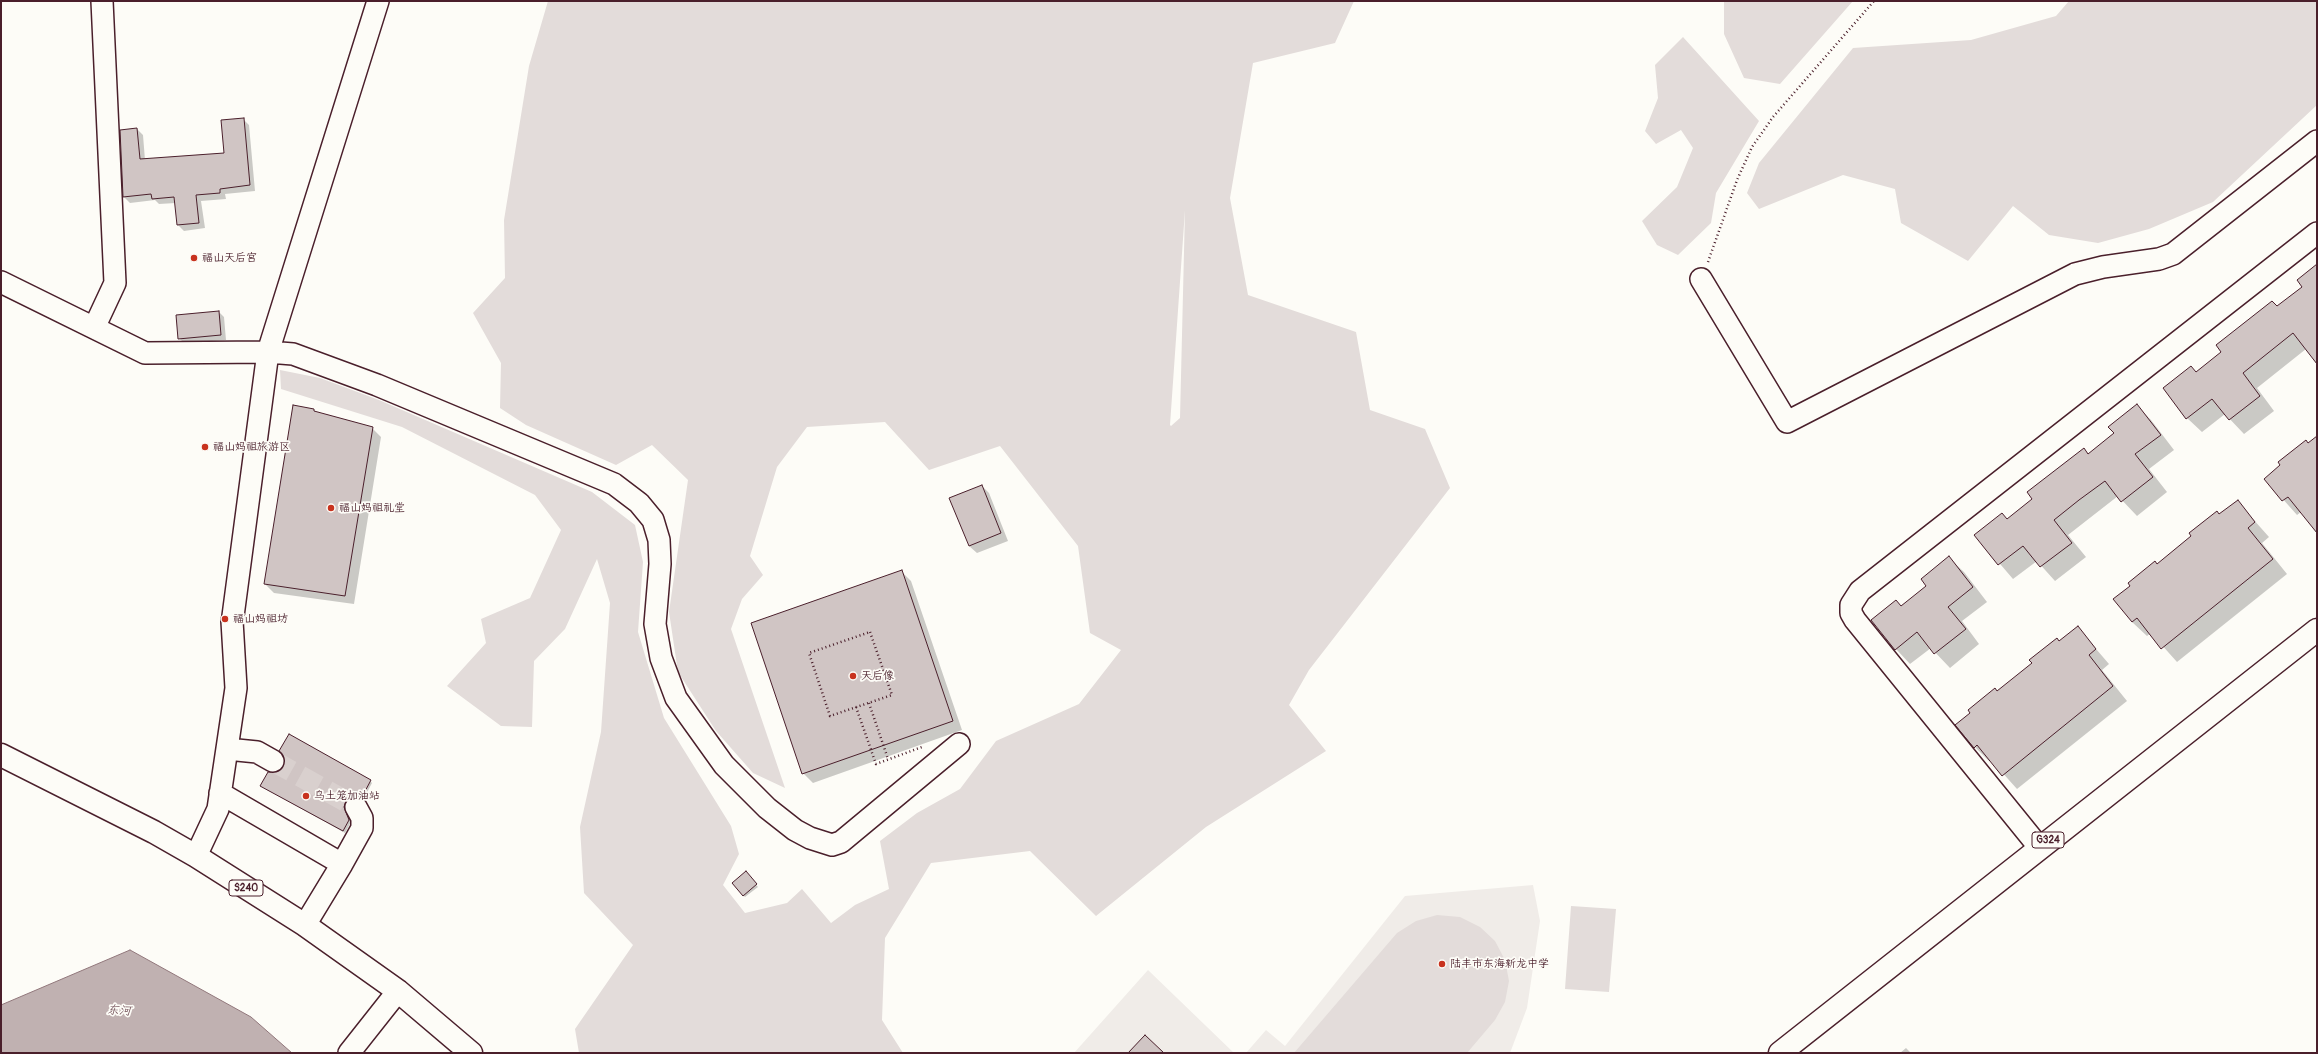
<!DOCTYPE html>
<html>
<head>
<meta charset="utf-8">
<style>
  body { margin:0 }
  #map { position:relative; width:2318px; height:1054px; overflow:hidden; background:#fdfcf7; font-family:Pangolin,sans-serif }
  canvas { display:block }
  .frame { position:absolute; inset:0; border:2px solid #4a1f2b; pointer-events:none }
</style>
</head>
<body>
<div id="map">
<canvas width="2318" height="1054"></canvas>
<div class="frame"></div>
</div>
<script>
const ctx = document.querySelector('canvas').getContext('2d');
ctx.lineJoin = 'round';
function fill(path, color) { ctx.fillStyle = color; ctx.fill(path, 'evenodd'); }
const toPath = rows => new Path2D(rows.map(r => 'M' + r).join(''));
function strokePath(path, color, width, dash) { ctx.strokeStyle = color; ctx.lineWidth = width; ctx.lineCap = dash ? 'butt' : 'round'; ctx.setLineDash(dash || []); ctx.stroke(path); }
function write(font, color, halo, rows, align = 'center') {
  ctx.font = font + ' Pangolin,"LXGW WenKai TC",sans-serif'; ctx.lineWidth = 3.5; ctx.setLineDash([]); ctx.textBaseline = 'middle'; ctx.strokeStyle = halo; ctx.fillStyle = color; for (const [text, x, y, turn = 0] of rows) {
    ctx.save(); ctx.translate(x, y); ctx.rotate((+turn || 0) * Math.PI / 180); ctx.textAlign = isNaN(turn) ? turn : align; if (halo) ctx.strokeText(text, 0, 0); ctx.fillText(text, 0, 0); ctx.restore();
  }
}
fill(toPath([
  [1533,885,1540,921,1527,1008,1510,1053,1246,1053,1266,1030,1285,1046,1405,896],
  [1148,970,1234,1053,1074,1053]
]), '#f0ece8');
fill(toPath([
  [548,1,1354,1,1335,43,1253,63,1230,198,1248,295,1356,332,1370,410,1425,429,1450,488,1309,670,1289,705,1326,751,1206,827,1096,916,1030,851,931,863,885,938,882,1020,903,1053,579,1053,575,1029,633,945,584,893,580,827,601,732,610,603,597,559,565,629,534,661,532,727,501,726,447,686,486,643,481,619,530,598,561,530,535,495,402,427,281,389,280,370,320,378,379,400,592,492,635,525,643,562,638,632,664,718,731,826,739,854,723,885,745,913,787,903,802,889,831,923,855,905,889,889,880,841,917,813,960,789,996,741,1079,704,1121,650,1090,633,1078,546,1000,446,929,470,885,422,807,427,777,467,750,556,763,575,742,599,731,629,785,788,753,773,716,731,678,672,669,612,688,480,652,445,616,465,526,425,500,408,501,363,473,313,505,278,504,220,529,66],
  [1185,210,1180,418,1171,426,1170,425],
  [1724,1,1853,1,1780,84,1744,78,1724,34],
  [2069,1,2317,1,2317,105,2213,202,2149,229,2098,243,2049,235,2013,206,1968,261,1901,223,1895,189,1843,175,1759,209,1747,193,1759,163,1853,48,1971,40,2056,16],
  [1683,37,1759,121,1716,193,1711,223,1678,255,1657,245,1642,221,1677,187,1693,148,1681,130,1656,144,1645,131,1658,98,1655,65],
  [1571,906,1616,909,1609,992,1565,989],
  [1437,915,1460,917,1480,927,1495,941,1505,960,1509,981,1505,1002,1495,1020,1467,1053,1294,1053,1397,933,1416,921]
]), '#e3dcda');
const water = toPath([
  [130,950,251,1017,292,1053,1,1053,1,1005,130,950]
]);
fill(water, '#c0b1b1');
strokePath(water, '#91777b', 1);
fill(toPath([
  [243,119,249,125,255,191,225,194,226,199,201,201,205,228,184,231,178,225,176,203,159,204,155,200,130,203,124,197,137,129,143,135,145,160,225,154],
  [2317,265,2317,360,2306,349,2257,388,2274,411,2244,434,2225,414,2202,432,2187,418,2196,373,2304,287],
  [219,312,224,317,226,340,184,343,179,338],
  [2137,406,2151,420,2174,450,2149,469,2167,492,2137,516,2118,496,2068,535,2086,557,2055,581,2037,561,2013,579,1976,536,2007,520,2034,499,2084,449,2089,454,2115,434],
  [313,410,316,412,372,428,381,437,354,604,274,593,265,584],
  [2317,437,2317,530,2301,512,2297,515,2265,479],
  [982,486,989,493,1008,541,977,553,969,546],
  [2237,501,2269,537,2262,543,2287,574,2177,662,2151,633,2147,636,2132,622,2115,599],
  [1949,558,1964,572,1987,602,1962,621,1979,644,1950,668,1931,648,1910,664,1896,649,1896,601,1901,606,1928,586],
  [901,571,911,581,962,730,813,783,803,773],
  [2078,628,2109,664,2102,670,2127,701,2017,789,1991,760,1989,761,1975,747,1998,692],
  [370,781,372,783,364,798,353,798,347,803,346,810,351,822,345,833,264,788],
  [748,875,758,887,745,897,743,895],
  [1906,1048,1911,1053,1900,1053]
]), '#0003');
const building = toPath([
  [244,118,250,185,220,189,220,193,196,195,199,223,177,225,174,197,152,199,151,194,123,197,120,130,137,128,140,159,224,153,221,120,244,118],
  [2317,264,2317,364,2293,333,2243,373,2260,396,2229,420,2212,399,2186,419,2163,388,2191,366,2196,372,2221,352,2216,345,2272,301,2277,306,2302,287,2297,280,2317,264],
  [219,311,221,335,178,339,176,315,219,311],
  [2137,404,2161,435,2135,454,2153,477,2121,502,2105,481,2079,500,2054,520,2072,543,2040,567,2023,546,1998,565,1974,535,2002,513,2007,519,2032,499,2027,492,2084,448,2088,454,2114,433,2108,427,2137,404],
  [293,405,314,409,314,411,373,427,345,596,264,584,293,405],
  [2317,436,2317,533,2288,497,2282,501,2264,479,2280,465,2278,462,2306,440,2308,443,2317,436],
  [982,485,1001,533,969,546,949,498,982,485],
  [2238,500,2255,522,2248,528,2273,559,2161,649,2137,618,2132,622,2113,599,2130,586,2128,583,2155,561,2157,564,2191,536,2189,533,2217,511,2219,514,2238,500],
  [1949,556,1973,587,1948,607,1966,629,1934,654,1917,632,1895,650,1871,620,1896,600,1901,606,1926,586,1921,579,1949,556],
  [902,570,953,721,802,774,751,623,902,570],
  [2078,626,2096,649,2089,655,2113,686,2002,776,1977,745,1974,748,1955,725,1970,713,1968,710,1995,688,1997,691,2032,663,2029,660,2057,638,2059,641,2078,626],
  [289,734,371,780,362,797,351,796,346,801,344,807,349,820,343,831,260,786,268,772,279,771,284,767,285,760,279,751,289,734],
  [746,871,757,884,743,896,732,883,746,871],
  [1145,1035,1164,1053,1128,1053,1145,1035]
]);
fill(building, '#d0c5c4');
strokePath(building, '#4a1f2b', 1);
strokePath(toPath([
  [273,761,356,807]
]), '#d9d0ce', 21, [21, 10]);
const minor = toPath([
  [1701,279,1787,422,2075,274,2103,267,2159,259,2173,254,2317,141],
  [1,282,145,353,268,352,293,354,377,385,614,484,639,503,653,520,659,540,660,564,655,624,661,658,676,698,724,765,767,808,795,830,810,838,832,845,841,842,959,744],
  [94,328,115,283,102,1],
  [233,616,268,352,378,1],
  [227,749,257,752,273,761],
  [220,793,342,864,305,925],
  [2039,847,1855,620,1851,613,1851,605,1860,591,2317,233],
  [196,856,218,809,236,688,232,621],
  [342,864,362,828,362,818,356,807],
  [349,1053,398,991]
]);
const major = toPath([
  [1,755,154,832,196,856,305,925,398,991,471,1053]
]);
const highway = toPath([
  [1780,1053,2317,630]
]);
strokePath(minor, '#4a1f2b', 24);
strokePath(major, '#4a1f2b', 25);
strokePath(highway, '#4a1f2b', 25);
strokePath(toPath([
  [1708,262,1737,180,1752,147,1773,117,1874,1],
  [870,632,892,695,830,716,809,653,870,632],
  [869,703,888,759],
  [856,707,876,764,922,747]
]), '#4a1f2b', 2.5, [1, 3]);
strokePath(minor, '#fdfcf7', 21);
strokePath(major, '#fdfcf7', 22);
strokePath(highway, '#fdfcf7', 22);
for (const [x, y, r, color] of [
  [194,258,4,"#c8321e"],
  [205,447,4,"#c8321e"],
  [331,508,4,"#c8321e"],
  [225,619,4,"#c8321e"],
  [853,676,4,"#c8321e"],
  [306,796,4,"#c8321e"],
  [1442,964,4,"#c8321e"]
]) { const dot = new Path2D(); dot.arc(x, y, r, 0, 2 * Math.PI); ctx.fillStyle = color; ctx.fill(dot); strokePath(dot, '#fdfcf7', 1.5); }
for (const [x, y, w] of [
  [2048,840,32],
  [246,888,34]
]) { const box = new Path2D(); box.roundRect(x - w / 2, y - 8, w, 16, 3); ctx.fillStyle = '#fdfcf7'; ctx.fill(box); strokePath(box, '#4a1f2b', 1); }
write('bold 10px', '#4a1f2b', null, [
  ["G324",2048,840],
  ["S240",246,888]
]);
write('11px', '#4a1f2b', '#fdfcf7', [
  ["福山天后宫",202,258],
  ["福山妈祖旅游区",213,447],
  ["福山妈祖礼堂",339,508],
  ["福山妈祖坊",233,619],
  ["天后像",861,676],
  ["乌土笼加油站",314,796],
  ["陆丰市东海新龙中学",1450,964]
], 'left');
write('italic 12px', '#73525a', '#fdfcf7', [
  ["东河",119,1011,4]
]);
</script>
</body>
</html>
